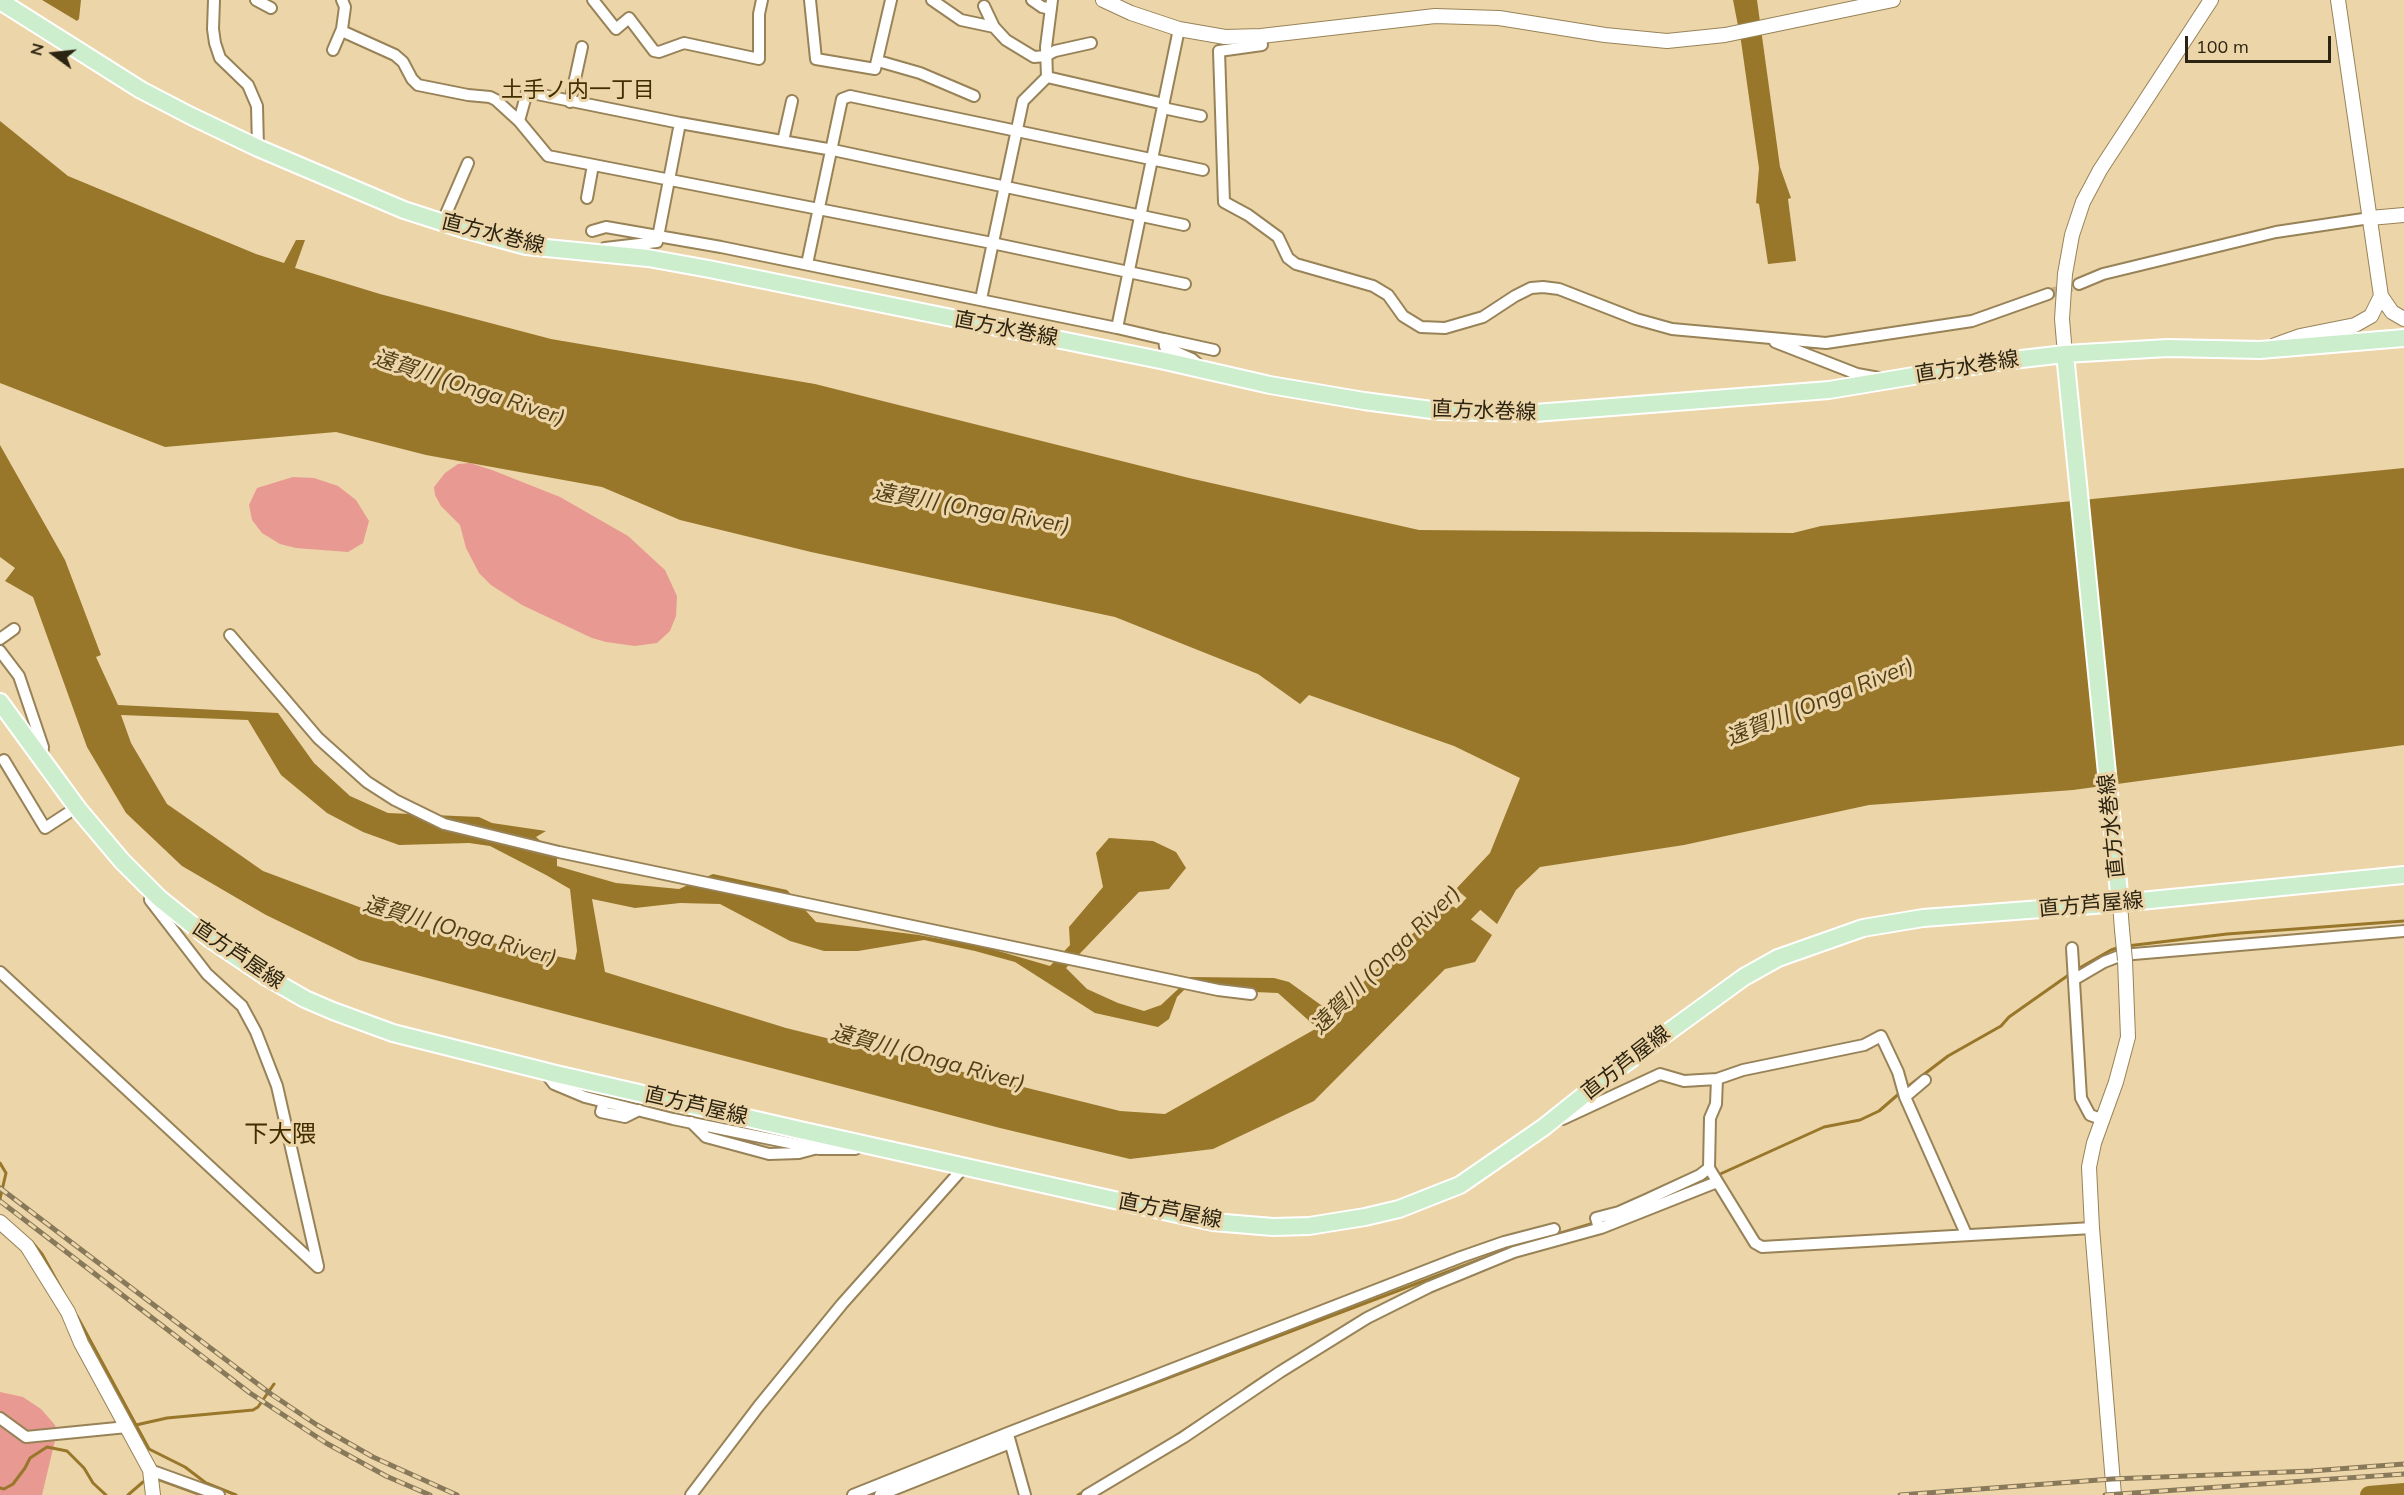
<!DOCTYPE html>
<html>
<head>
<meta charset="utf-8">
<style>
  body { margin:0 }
  #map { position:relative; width:2404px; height:1495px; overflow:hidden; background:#ecd5a8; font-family:Mulish,sans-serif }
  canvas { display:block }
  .north { position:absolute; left:24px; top:24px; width:60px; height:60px; -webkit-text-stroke:4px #ecd5a8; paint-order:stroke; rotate:285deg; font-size:16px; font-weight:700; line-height:24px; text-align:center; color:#2c2412 }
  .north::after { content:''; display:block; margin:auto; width:21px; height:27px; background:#2c2412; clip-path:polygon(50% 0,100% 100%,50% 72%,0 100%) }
  .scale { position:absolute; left:2185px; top:36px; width:146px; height:27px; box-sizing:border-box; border:3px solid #2c2412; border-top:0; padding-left:8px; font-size:18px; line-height:21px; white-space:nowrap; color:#2c2412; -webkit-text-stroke:4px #ecd5a8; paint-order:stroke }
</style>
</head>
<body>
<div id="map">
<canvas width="2404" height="1495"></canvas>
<div class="north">N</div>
<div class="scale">100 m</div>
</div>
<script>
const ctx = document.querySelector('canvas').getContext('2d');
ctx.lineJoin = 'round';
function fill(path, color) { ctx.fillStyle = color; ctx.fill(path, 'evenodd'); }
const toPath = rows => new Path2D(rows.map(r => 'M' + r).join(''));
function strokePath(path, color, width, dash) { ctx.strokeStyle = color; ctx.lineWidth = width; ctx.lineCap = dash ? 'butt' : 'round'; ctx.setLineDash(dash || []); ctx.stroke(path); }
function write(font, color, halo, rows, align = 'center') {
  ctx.font = font + ' Mulish,"Noto Sans JP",sans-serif'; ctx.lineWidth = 6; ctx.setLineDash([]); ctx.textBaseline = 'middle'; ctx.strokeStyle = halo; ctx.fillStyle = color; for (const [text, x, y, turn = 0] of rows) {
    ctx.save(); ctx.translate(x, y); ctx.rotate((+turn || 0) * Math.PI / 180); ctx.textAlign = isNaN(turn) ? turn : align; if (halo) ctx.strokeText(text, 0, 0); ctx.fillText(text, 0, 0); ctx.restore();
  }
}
fill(toPath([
  [470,463,492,470,560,497,628,536,665,570,677,596,676,616,670,631,657,643,635,646,606,642,592,638,522,605,491,585,479,573,466,548,460,525,441,506,435,495,434,487,445,473,458,464],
  [293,477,314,478,338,486,356,500,369,521,363,543,348,552,296,548,280,544,262,533,252,520,249,505,257,488],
  [0,1392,23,1397,41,1409,55,1425,57,1432,42,1495,0,1495]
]), '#e89992');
fill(toPath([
  [42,0,81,0,79,19,77,21],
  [1733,0,1757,0,1780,167,1791,198,1788,199,1796,261,1768,264,1759,204,1756,203,1759,168,1741,41],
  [0,121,68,176,256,254,284,263,296,240,305,240,295,268,380,294,551,339,815,384,1189,478,1419,530,1793,533,1821,526,2404,468,2404,745,2073,790,1869,805,1684,845,1540,867,1516,890,1497,924,1456,889,1490,853,1520,778,1454,746,1309,695,1300,704,1258,674,1115,617,811,552,680,520,602,487,426,455,336,432,165,447,0,383],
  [0,445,65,560,101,655,96,657,118,705,278,713,314,763,350,796,388,813,479,817,492,823,546,831,536,837,557,856,557,866,616,883,679,889,713,874,787,890,816,922,919,935,985,947,1050,966,1070,945,1069,927,1103,887,1096,853,1109,838,1153,841,1176,852,1186,868,1169,889,1139,892,1066,968,1087,989,1118,1003,1144,1011,1161,1005,1191,977,1274,978,1289,982,1332,1013,1446,901,1492,935,1475,962,1445,969,1314,1101,1213,1149,1130,1159,1000,1128,359,960,266,915,182,866,126,813,87,747,33,597,5,581,15,568,0,557],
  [121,715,248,720,281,775,327,813,363,832,399,845,469,843,490,846,546,875,570,889,577,951,575,960,410,926,263,871,167,804,131,743],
  [592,899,635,908,680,903,720,904,790,941,824,951,858,951,924,940,975,951,1015,962,1095,1013,1158,1027,1169,1019,1177,997,1185,989,1278,993,1317,1028,1165,1114,1120,1111,786,1028,605,972]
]), '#98772a');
strokePath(toPath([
  [2127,946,2227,934,2404,921],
  [2076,970,2111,950,2120,947],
  [1906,1088,1948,1056,2001,1026,2009,1017,2070,974],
  [0,1163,6,1173,0,1199],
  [1718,1175,1824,1127,1860,1120,1879,1111,1901,1092],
  [1679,1192,1711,1177],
  [32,1242,42,1254,63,1292],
  [1514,1247,1594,1223],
  [77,1316,149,1449,185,1467,206,1483,236,1495],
  [1245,1389,1267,1374],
  [1049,1423,1500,1252],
  [136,1425,167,1418,253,1410,258,1407,274,1384],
  [1168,1441,1240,1393],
  [154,1481,160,1480,201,1495],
  [0,1488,4,1489,13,1484,25,1468,30,1458,47,1447,67,1451,84,1468,93,1483,106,1495],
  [128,1495,143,1482,148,1481],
  [869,1495,878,1491],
  [1078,1495,1085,1491]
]), '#98772a', 3);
strokePath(toPath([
  [1447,931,1491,886],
  [2369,1495,2404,1492]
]), '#98772a', 18);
strokePath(toPath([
  [2048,294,2079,284]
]), '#c6b28a', 10, [10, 5]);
const minor = toPath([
  [214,0,213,29,215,43,220,58,248,85,257,106,258,148],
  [256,0,271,8],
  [342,0,345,7,342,29,344,32,395,55,403,62,412,79,418,85,468,95,490,97,496,100,519,121,548,156,992,243,1185,284],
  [593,0,616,29,629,18,654,51,659,52,684,43,759,59,759,14,762,0],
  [810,0,816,59,875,69,891,0],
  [932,0,961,20,994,27],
  [1032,0,1042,7,1051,9],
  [984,6,994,27,1006,40,1034,57,1046,56,1055,51,1091,43],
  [1261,36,1262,45,1219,51,1224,202,1248,215,1278,237,1288,258,1296,264,1373,286,1388,295,1403,316,1421,327,1445,328,1483,317,1515,296,1531,288,1543,287,1559,289,1636,319,1672,329,1826,343,1972,321,2048,294],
  [333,50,342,29],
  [878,61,920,73,974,96],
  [1047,77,1164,104],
  [570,102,582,47],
  [1163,108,1201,116],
  [519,121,527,92,680,123,833,150,1184,225],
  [783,141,792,101],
  [587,198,593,165],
  [442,223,468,163],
  [592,231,606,227,721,247,1117,328,1164,339,1165,347,1192,359,1201,367],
  [605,248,657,242,680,123],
  [807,264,842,99,850,96,1203,170],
  [2079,284,2103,274,2276,232,2370,218],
  [981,299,1023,101,1047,77,1046,47,1052,0],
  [1117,328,1179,29],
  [1164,339,1214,350],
  [1775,342,1857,374,1879,378],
  [230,635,318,738,367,782,395,800,444,824,559,852,1218,990,1251,994],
  [0,639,14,629],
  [0,651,19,676,43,747,42,759],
  [4,760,45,828,68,813],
  [151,891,150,900,207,974,242,1006,256,1032,277,1086,318,1266],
  [2072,948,2081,1098,2090,1115,2101,1119],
  [0,972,318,1267],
  [2075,979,2104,962,2122,955,2404,931],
  [544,1071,554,1084,585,1097,673,1119,819,1149,855,1149,859,1147],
  [1717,1079,1716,1104,1710,1118,1709,1168,1755,1243,1762,1247,2092,1228],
  [1905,1097,1925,1080],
  [604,1102,601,1112,625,1117,639,1110],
  [1563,1119,1660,1074,1684,1081,1717,1079,1743,1070,1864,1045,1881,1036,1898,1072,1905,1097,1966,1234],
  [691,1122,706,1137,769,1154,799,1153,814,1149],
  [1599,1228,1596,1218,1619,1212,1646,1200,1700,1175,1709,1168],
  [0,1418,26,1437,127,1427],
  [1009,1438,1025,1495],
  [150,1470,219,1495],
  [691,1495,758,1407,842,1304,965,1166],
  [853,1495,1008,1433,1461,1257,1504,1242,1554,1229],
  [880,1495,1010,1443],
  [1087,1495,1184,1437,1280,1372,1367,1318,1429,1287,1514,1252,1601,1228,1717,1182]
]);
const tertiary = toPath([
  [1103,0,1131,13,1179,29,1225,37,1261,36,1435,16,1499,18,1605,35,1667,41,1725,35,1893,0],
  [2338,0,2381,296,2392,312,2404,319],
  [2370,218,2404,215],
  [2275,345,2300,336,2355,325,2371,316,2381,296],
  [2065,354,2062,319,2065,274,2072,235,2083,202,2100,170,2211,0],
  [2120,903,2122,930],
  [0,1222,27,1246,68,1312,81,1343,150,1470,153,1495],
  [2114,1495,2092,1228,2089,1167,2094,1143,2116,1082,2128,1037,2125,960]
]);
const primary = toPath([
  [0,1,141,90,191,116,258,148,404,210,463,229,526,246,648,258,709,269,1165,361,1270,385,1364,401,1439,411,1535,413,1829,390,2004,361,2065,354,2168,348,2260,350,2404,338],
  [2065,354,2120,903],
  [0,702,79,810,122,861,159,898,210,939,265,976,305,999,333,1011,393,1033,556,1074,800,1130,1213,1222,1273,1227,1309,1226,1365,1217,1399,1209,1460,1185,1544,1127,1609,1075,1744,977,1778,958,1863,928,1923,918,2120,903,2404,875]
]);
strokePath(minor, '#988358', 14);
strokePath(tertiary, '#988358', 16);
strokePath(primary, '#fff', 20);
strokePath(minor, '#fff', 10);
strokePath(tertiary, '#fff', 14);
strokePath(primary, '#cdeecd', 16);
const rail = toPath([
  [0,1188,271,1394,317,1425,373,1457,457,1495],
  [0,1201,250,1393,326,1443,386,1476,430,1495],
  [1900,1495,2112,1479,2311,1471,2404,1464],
  [2105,1495,2404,1474]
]);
strokePath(rail, '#88795a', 5);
strokePath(rail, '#ecd5a8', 3, [9]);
const tertiaryBridge = toPath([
  [2122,930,2125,960]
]);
strokePath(tertiaryBridge, '#988358', 16, []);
strokePath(tertiaryBridge, '#fff', 14);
write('21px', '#2c2412', '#ecd5a8', [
  ["直方水巻線",493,234,14],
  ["直方水巻線",1006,329,11],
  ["直方水巻線",1967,367,-9],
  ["直方水巻線",1484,411,2],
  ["直方水巻線",2112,826,-96],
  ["直方芦屋線",2091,905,-5],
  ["直方芦屋線",238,955,34],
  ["直方芦屋線",1626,1063,-38],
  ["直方芦屋線",696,1106,13],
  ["直方芦屋線",1170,1211,11]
]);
write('22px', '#402e00', '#ecd5a8', [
  ["土手ノ内一丁目",578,90]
]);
write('italic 22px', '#523f16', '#ecd5a8', [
  ["遠賀川 (Onga River)",469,388,18],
  ["遠賀川 (Onga River)",971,509,10],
  ["遠賀川 (Onga River)",1820,702,-22],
  ["遠賀川 (Onga River)",460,931,16],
  ["遠賀川 (Onga River)",1386,960,-45],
  ["遠賀川 (Onga River)",928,1058,15]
]);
write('24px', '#402e00', '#ecd5a8', [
  ["下大隈",280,1135]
]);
</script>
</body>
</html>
